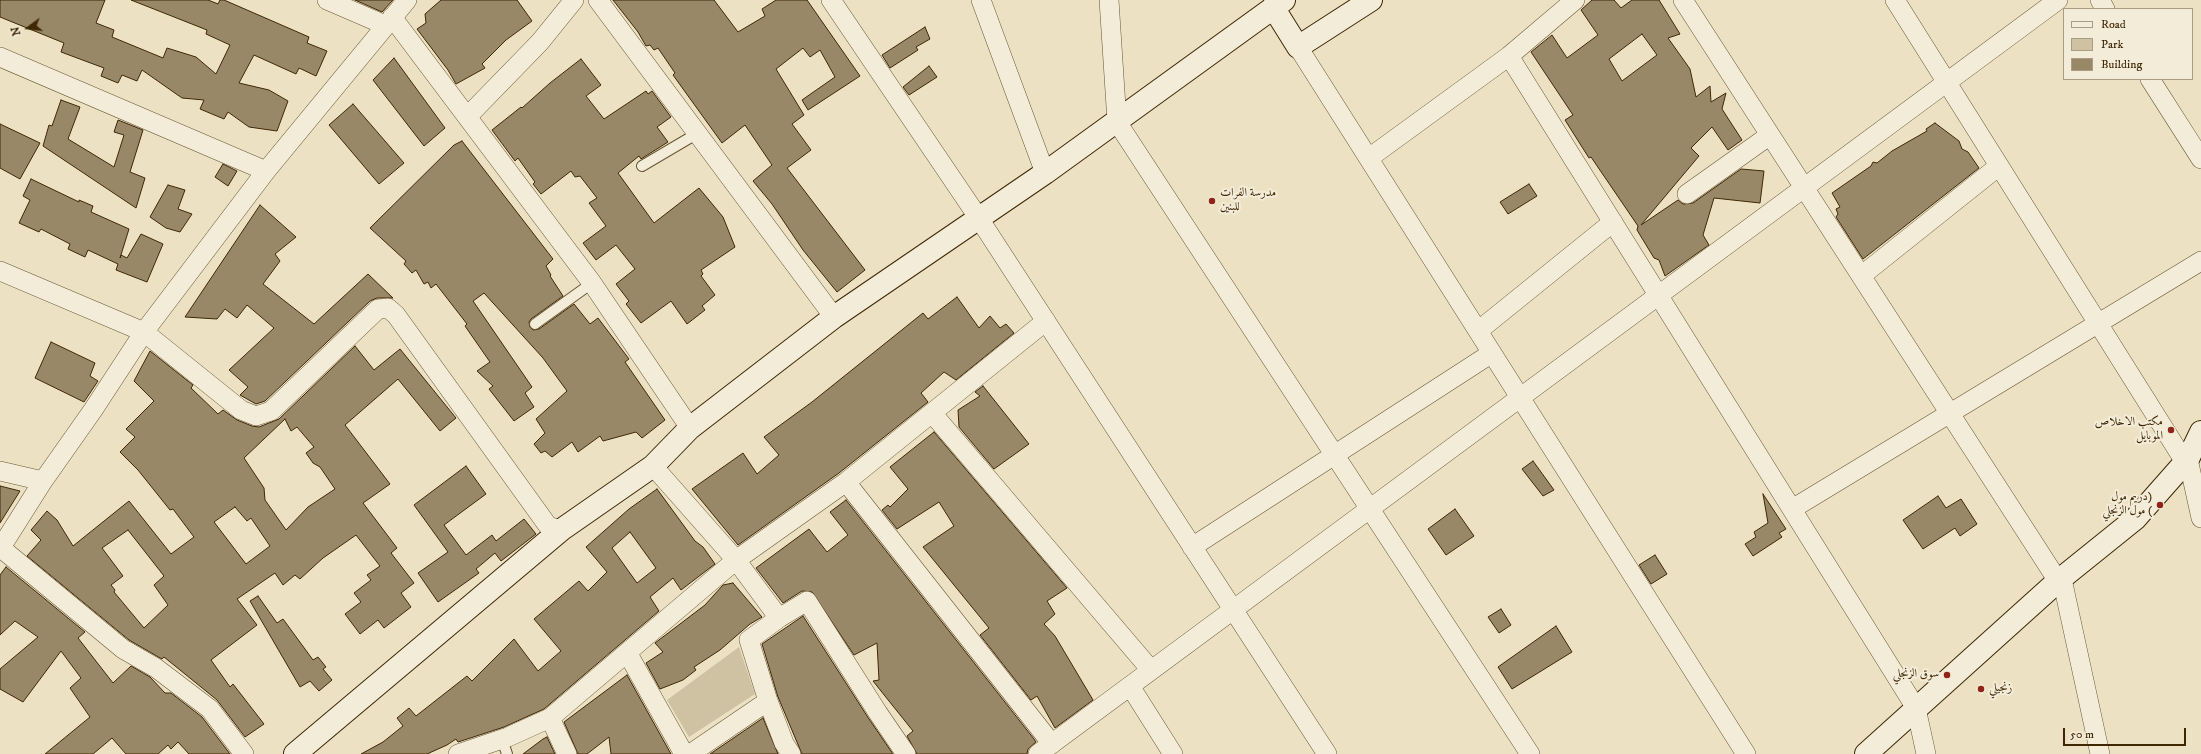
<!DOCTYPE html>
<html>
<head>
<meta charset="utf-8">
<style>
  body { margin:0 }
  #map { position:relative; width:2201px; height:754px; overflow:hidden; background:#ece2c3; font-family:"IM FELL DW Pica",serif }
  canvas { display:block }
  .legend { position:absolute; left:2063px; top:8px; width:130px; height:72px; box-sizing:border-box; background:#f3ecd8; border:1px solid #ab9d83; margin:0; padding:5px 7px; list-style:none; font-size:12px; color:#3f2704 }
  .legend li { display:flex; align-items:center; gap:8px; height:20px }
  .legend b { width:20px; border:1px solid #ab9d83 }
  .north { position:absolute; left:8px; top:8px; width:40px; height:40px; -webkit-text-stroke:3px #f3ecd8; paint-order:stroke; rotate:255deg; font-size:11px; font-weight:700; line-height:16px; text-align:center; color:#3f2704 }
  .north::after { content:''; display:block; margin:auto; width:14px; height:18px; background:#3f2704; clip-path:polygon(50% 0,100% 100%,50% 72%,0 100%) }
  .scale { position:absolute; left:2063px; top:728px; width:123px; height:18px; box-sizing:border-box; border:2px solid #3f2704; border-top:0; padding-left:5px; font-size:12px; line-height:14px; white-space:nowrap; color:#3f2704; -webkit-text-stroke:3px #f3ecd8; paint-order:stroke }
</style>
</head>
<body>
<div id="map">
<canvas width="2201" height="754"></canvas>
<ul class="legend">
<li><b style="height:5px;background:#f3ecd8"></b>Road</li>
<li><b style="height:11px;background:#cfc2a3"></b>Park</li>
<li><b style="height:11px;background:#998867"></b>Building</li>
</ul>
<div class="north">N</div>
<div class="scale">50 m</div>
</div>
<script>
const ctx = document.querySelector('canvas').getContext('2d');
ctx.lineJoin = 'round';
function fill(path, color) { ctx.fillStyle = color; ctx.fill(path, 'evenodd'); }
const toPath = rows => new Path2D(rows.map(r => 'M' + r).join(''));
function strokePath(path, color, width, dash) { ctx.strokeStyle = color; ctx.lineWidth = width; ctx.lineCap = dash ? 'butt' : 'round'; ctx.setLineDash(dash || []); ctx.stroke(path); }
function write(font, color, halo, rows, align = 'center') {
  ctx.font = font + ' "IM FELL DW Pica",Amiri,serif'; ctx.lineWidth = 4; ctx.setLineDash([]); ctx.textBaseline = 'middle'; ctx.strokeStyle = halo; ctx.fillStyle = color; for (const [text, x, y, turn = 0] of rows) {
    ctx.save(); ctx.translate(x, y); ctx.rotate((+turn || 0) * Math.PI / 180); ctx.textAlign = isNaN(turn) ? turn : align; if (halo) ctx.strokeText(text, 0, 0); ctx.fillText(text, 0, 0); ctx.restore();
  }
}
fill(toPath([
  [739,647,755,694,689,737,667,700]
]), '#cfc2a3');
const building = toPath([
  [0,0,105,0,96,23,114,30,112,37,163,58,167,48,196,57,216,74,230,45,206,34,207,30,131,0,208,0,218,4,220,0,224,0,309,37,307,43,327,51,316,76,299,68,296,74,254,55,239,83,269,90,288,101,277,131,249,127,228,112,224,119,200,109,204,100,182,98,142,70,137,81,122,75,118,83,101,76,104,68,61,52,64,43,0,17,0,0],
  [355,0,393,0,382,12,355,0],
  [441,0,517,0,532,21,506,40,482,64,485,68,456,84,448,70,417,29,426,23,425,14,441,0],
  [613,0,714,0,738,32,765,16,762,9,776,0,807,0,860,76,808,110,802,100,835,77,820,50,810,57,803,48,776,69,804,115,792,124,811,150,787,168,865,270,837,292,803,250,772,204,753,181,772,165,745,125,722,143,673,75,675,73,658,48,654,50,650,45,646,46,638,32,613,0],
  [1592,0,1614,0,1621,8,1632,0,1659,0,1680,34,1668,38,1690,69,1696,97,1710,86,1711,102,1726,93,1722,109,1742,140,1728,150,1712,127,1691,148,1699,156,1641,225,1678,200,1683,204,1693,203,1741,169,1764,171,1760,203,1714,198,1703,235,1709,245,1665,276,1659,260,1654,258,1637,230,1638,226,1591,157,1589,158,1565,120,1573,115,1531,52,1552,35,1567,58,1598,35,1581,10,1592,0],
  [1642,34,1657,55,1622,81,1609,59,1642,34],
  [925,27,930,39,916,47,918,50,890,68,882,55,925,27],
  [394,58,445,128,424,146,373,80,394,58],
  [581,59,601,85,586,96,604,119,646,91,648,94,652,91,671,117,657,127,668,142,641,159,639,156,618,173,654,223,699,188,723,217,735,247,701,270,703,274,701,276,715,295,702,306,705,310,687,324,671,301,641,323,626,304,629,301,616,284,635,269,616,245,596,260,583,243,606,226,589,203,597,198,580,176,575,177,571,171,541,194,533,184,535,182,518,158,515,161,492,130,521,107,522,108,550,83,581,59],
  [929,66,937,77,909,95,903,87,929,66],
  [61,100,80,107,68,139,114,167,124,135,114,132,118,120,143,130,130,172,145,178,136,208,43,146,49,125,52,126,61,100],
  [353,104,404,163,379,184,329,125,353,104],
  [1935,123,1959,141,1962,149,1968,152,1979,168,1863,259,1836,217,1838,214,1836,209,1840,207,1832,193,1871,166,1873,162,1877,163,1892,151,1927,131,1926,129,1935,123],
  [0,124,40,143,20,179,0,168,0,124],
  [462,141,553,259,546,266,551,275,550,276,563,296,531,319,529,322,530,327,533,330,539,329,574,304,590,324,598,318,629,359,625,362,665,420,642,438,636,432,603,441,600,436,578,452,572,442,552,457,545,451,541,453,534,444,545,433,536,419,567,391,543,358,484,293,473,301,532,387,525,393,534,407,514,421,489,389,493,386,477,371,490,362,465,326,467,324,436,284,431,288,428,282,424,284,416,270,412,273,404,264,406,261,370,228,454,145,462,141],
  [223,164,237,171,228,186,215,177,223,164],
  [31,179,79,202,79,200,93,206,91,212,129,229,120,258,121,255,127,258,141,234,163,244,147,282,116,270,118,264,88,250,85,257,68,249,70,244,41,229,39,232,19,223,30,200,23,196,31,179],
  [1529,184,1537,196,1508,214,1500,202,1529,184],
  [168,185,185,190,178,209,192,214,180,232,166,228,150,217,168,185],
  [260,205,296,237,275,254,280,261,263,284,314,324,368,274,393,298,377,298,370,301,265,401,256,404,240,395,248,387,229,370,274,328,247,305,237,318,225,309,217,319,185,317,260,205],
  [957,297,979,328,990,316,1000,328,1006,324,1014,333,956,380,944,372,921,393,928,402,839,473,738,545,692,489,743,453,757,474,779,455,764,437,812,402,923,313,928,319,957,297],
  [51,342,95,363,90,376,98,381,84,402,35,378,51,342],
  [355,346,374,370,400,349,456,418,440,431,398,379,345,425,390,484,363,503,397,548,391,553,414,583,401,593,411,607,384,628,378,620,360,634,345,614,361,602,354,593,371,580,367,575,380,566,356,535,323,558,300,579,295,575,283,585,275,573,237,599,257,625,211,660,230,687,233,684,264,724,245,737,217,700,164,657,162,659,129,640,27,556,41,540,31,530,47,511,57,520,73,546,129,501,171,554,194,537,173,509,170,510,138,470,120,452,135,437,126,429,154,401,134,381,150,351,193,385,191,388,218,414,223,410,237,420,252,426,259,427,279,419,355,346],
  [285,419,291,431,297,427,314,447,306,453,313,463,320,467,335,489,308,507,286,530,265,500,264,488,244,458,285,419],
  [235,507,247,521,251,518,270,546,246,564,214,522,235,507],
  [128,530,164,576,154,585,168,605,144,628,114,592,115,590,111,585,123,576,102,548,128,530],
  [983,386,1029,444,994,469,959,427,958,410,980,396,975,392,983,386],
  [934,432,1067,588,1047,601,1055,614,1044,624,1055,636,1093,700,1055,728,1037,696,1031,700,980,635,989,628,923,547,954,526,939,502,897,529,882,510,888,505,890,507,908,489,890,467,934,432],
  [1533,461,1554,490,1543,496,1522,469,1533,461],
  [466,466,486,494,444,525,466,555,492,535,496,541,524,519,536,534,501,561,495,553,476,569,479,573,438,602,418,573,448,552,414,505,466,466],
  [0,486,20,491,0,523,0,486],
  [657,489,695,541,703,547,715,564,681,590,673,578,650,597,659,611,544,709,504,727,458,742,456,739,447,745,427,754,361,754,383,742,403,726,397,718,409,708,416,716,467,676,472,681,514,639,538,671,561,651,534,619,579,581,588,591,607,572,586,547,629,509,657,489],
  [630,532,656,568,637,583,612,548,630,532],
  [1763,494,1786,529,1779,533,1782,537,1753,556,1745,544,1756,537,1754,532,1768,523,1763,494],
  [1938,496,1946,508,1961,499,1977,524,1960,536,1955,528,1923,549,1903,520,1938,496],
  [846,500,1034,739,1036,742,1028,749,1027,754,917,754,907,736,913,731,873,681,879,680,877,643,854,655,812,592,802,591,783,603,756,568,809,529,827,552,848,535,830,512,846,500],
  [1455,509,1474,536,1446,555,1428,529,1455,509],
  [1655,555,1667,574,1651,584,1639,565,1655,555],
  [6,567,85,632,78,638,113,683,131,666,150,677,165,693,171,693,202,717,230,754,189,754,178,742,171,749,168,745,158,754,126,754,112,738,93,754,45,754,90,717,70,688,81,678,61,651,23,702,0,689,0,669,38,637,15,621,0,635,0,575,6,567],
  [733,583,762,617,750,624,720,650,694,667,696,670,683,680,660,689,646,663,663,652,655,643,705,605,723,585,733,583],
  [258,596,277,623,283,619,313,660,318,657,326,667,323,669,332,680,319,691,310,681,300,687,250,601,258,596],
  [1501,609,1511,625,1499,633,1488,617,1501,609],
  [803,616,869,719,893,754,802,754,778,697,762,644,803,616],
  [1556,626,1572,652,1512,689,1498,667,1556,626],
  [627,675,671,754,611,754,609,737,587,754,578,754,564,722,627,675],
  [763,718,778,754,710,754,763,718],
  [547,737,555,754,523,754,543,739,547,737]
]);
fill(building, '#998867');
strokePath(building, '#3f2704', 1);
const lane = toPath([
  [642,166,698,133],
  [535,324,592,283],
  [502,739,507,754]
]);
const street = toPath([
  [327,0,385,25],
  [598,0,834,317],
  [831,0,980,220,1327,754],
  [981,0,1045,173],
  [1109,0,1117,122,1530,754],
  [1683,0,2058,581],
  [1895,0,2185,462],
  [2100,0,2105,9],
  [392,17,592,283,690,428],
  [1298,47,1746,754],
  [1509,56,1916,708,1926,754],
  [0,57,266,171],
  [2150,79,2201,159],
  [467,117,540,42,574,0],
  [1369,158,1509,56,1575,0],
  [1687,194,1770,135],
  [0,271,144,332,241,410,256,416,271,411,378,309,388,308,396,315,548,526,561,530],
  [1861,276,1999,166],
  [1478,331,1613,222],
  [932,413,1151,670],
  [2188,459,2201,518],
  [653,466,736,560,779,618,749,640,768,701,784,743,791,754],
  [0,471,43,481],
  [846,482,1052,744],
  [1792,509,2201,261],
  [1192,547,1492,353],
  [1,548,123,649,156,668,210,709,244,754],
  [0,549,43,481,93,410,144,332,266,171,407,0],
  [2062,579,2100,754],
  [779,618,807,601,878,713,906,754],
  [628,654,684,754],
  [1130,686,1173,754],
  [550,718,567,754],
  [458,754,508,737,550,718,736,560,846,482,1046,321],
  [690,754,768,701],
  [1038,754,2058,0]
]);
const secondary = toPath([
  [1273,7,1298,47,1371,0],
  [295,754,561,530,653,466,690,428,834,317,1045,173,1284,0],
  [1866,754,2058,581,2135,519,2188,459,2201,432]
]);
strokePath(lane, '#6a5634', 12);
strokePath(street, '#6a5634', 20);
strokePath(secondary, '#3f2704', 24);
strokePath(lane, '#f3ecd8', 10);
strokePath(street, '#f3ecd8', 19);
strokePath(secondary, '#f3ecd8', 22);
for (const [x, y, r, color] of [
  [1212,201,4,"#8f2418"],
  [2171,430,4,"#8f2418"],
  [2160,505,4,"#8f2418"],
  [1947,675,4,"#8f2418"],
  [1981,689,4,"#8f2418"]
]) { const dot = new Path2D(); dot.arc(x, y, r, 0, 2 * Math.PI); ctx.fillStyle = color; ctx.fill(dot); strokePath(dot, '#f3ecd8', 1.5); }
write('12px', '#3f2704', '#f3ecd8', [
  ["مدرسة الفرات",1220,194,"left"],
  ["للبنين",1220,208,"left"],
  ["مكتب الاخلاص",2163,423],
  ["الموبايل",2163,437],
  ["دريم مول)",2152,498],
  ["مول الزنجلي (",2152,512],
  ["سوق الزنجلي",1939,675],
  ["زنجيلي",1989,689,"left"]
], 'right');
</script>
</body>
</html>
